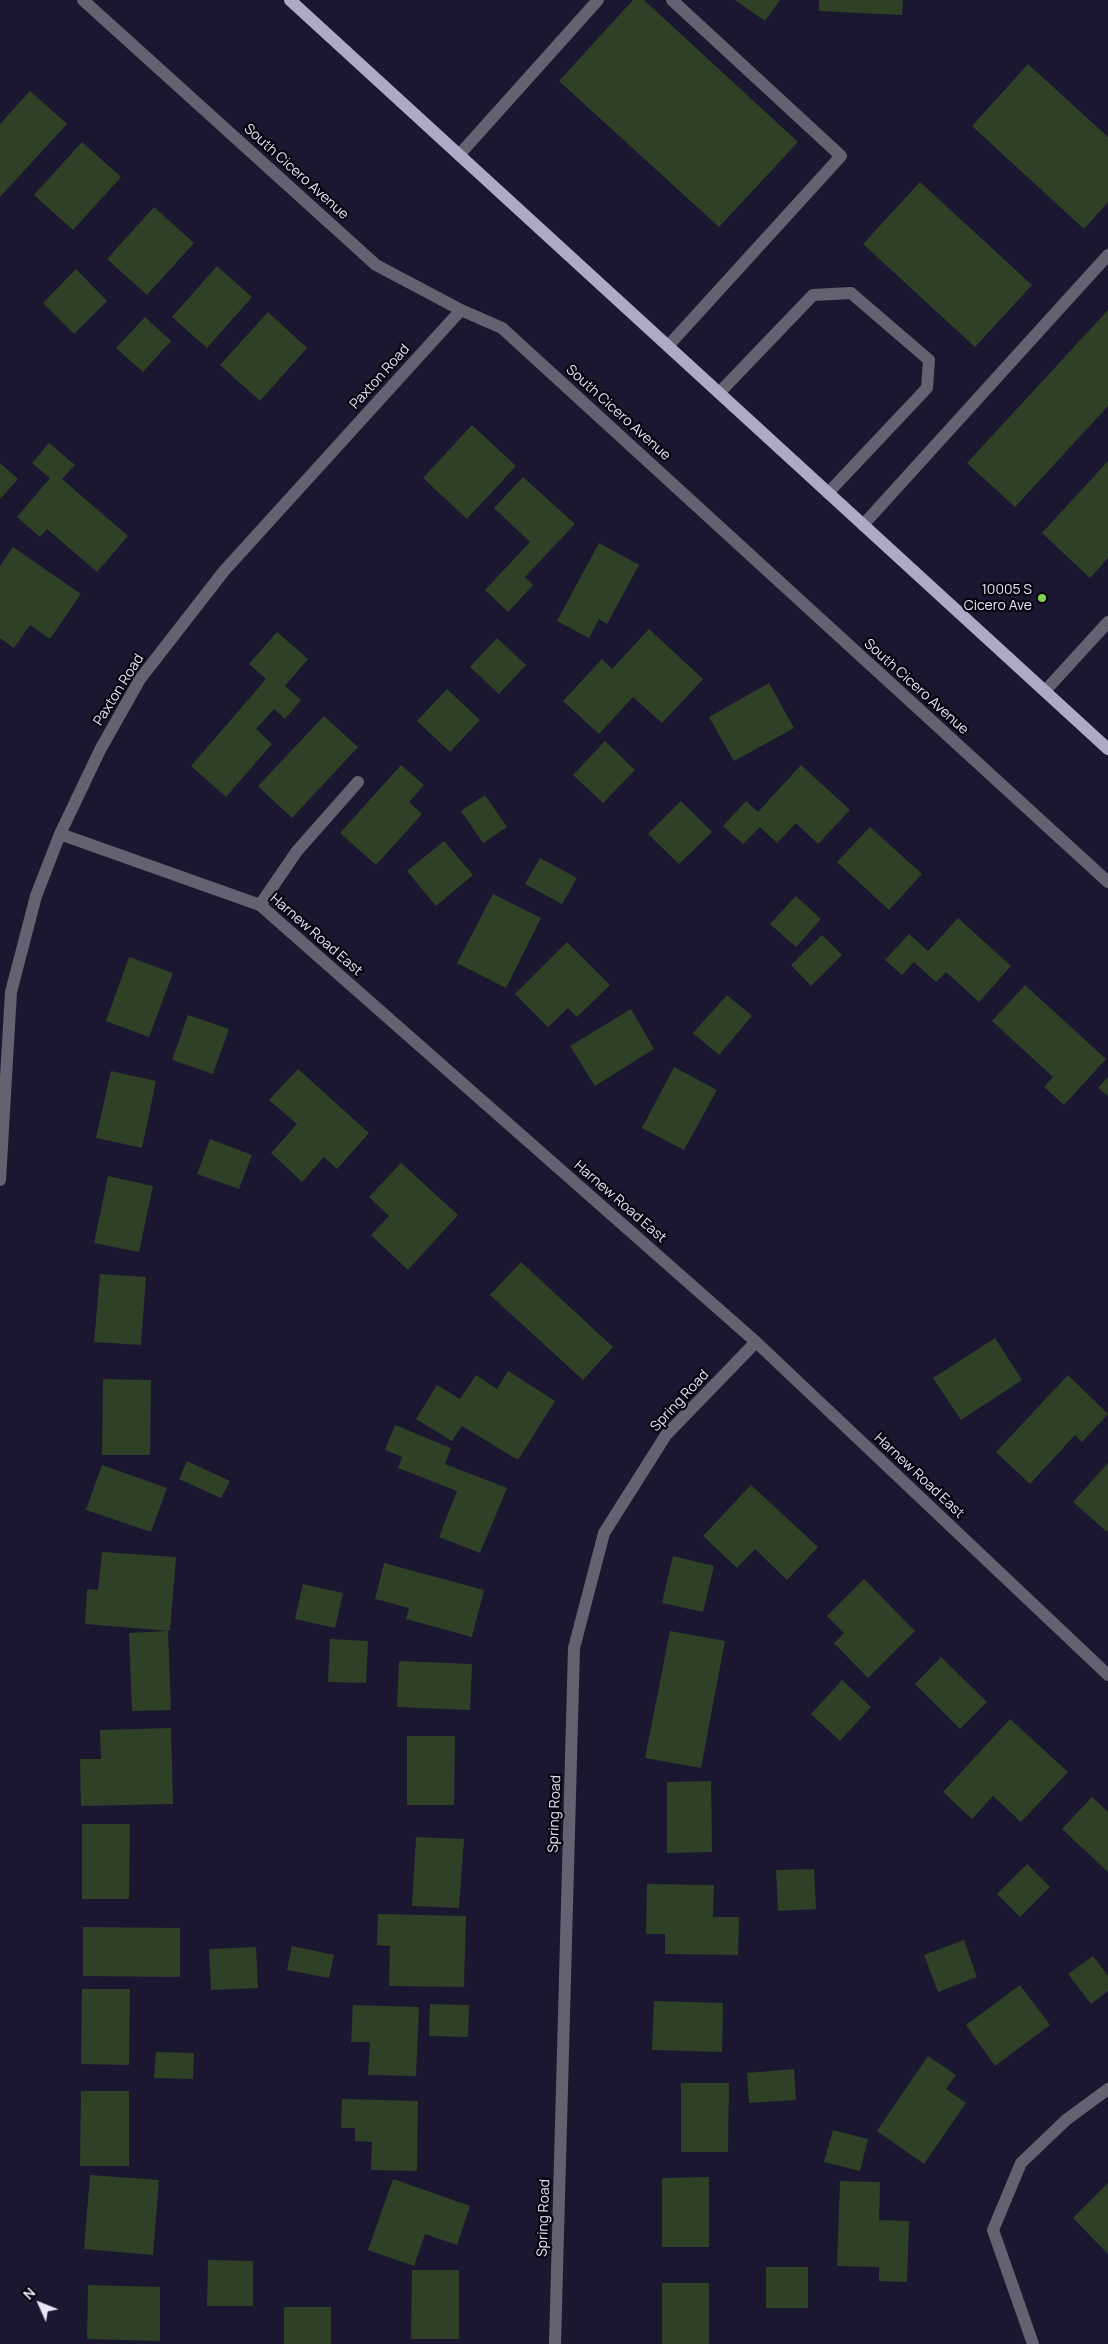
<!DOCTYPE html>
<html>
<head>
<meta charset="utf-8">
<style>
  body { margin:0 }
  #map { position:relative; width:1108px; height:2344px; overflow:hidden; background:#1c1730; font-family:Manrope,sans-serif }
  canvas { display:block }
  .north { position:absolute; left:15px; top:2279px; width:50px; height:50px; -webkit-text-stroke:4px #06050f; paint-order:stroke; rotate:314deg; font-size:14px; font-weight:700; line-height:20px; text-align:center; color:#e7e5f7 }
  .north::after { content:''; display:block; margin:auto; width:18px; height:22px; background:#e7e5f7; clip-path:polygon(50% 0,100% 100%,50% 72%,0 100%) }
</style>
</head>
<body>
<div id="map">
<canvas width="1108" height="2344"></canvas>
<div class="north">N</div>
</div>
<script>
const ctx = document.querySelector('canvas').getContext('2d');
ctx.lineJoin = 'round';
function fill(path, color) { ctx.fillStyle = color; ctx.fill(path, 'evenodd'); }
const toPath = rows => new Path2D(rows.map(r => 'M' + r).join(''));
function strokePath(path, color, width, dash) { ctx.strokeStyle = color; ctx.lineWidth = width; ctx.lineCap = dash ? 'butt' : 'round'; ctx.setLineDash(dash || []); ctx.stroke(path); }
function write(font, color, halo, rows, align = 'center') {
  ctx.font = font + ' Manrope,sans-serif'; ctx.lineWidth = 4.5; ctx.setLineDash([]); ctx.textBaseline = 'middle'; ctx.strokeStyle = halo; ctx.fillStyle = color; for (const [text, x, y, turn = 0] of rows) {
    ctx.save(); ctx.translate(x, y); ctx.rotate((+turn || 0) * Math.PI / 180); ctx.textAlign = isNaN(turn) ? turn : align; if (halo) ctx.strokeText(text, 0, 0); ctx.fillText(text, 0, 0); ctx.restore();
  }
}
fill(toPath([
  [633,0,644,0,798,142,719,227,559,81],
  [735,0,780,0,765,21],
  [819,0,903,0,902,15,819,11],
  [1028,64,1108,137,1108,202,1084,229,972,126],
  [30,91,67,124,0,197,0,124],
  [82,142,121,177,73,230,34,195],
  [920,182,1032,285,975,347,863,244],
  [154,207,194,243,147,295,107,259],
  [217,266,252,297,207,348,172,317],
  [76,269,107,301,74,334,43,303],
  [1108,310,1108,406,1015,507,967,463],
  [268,312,307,348,260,401,220,365],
  [145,317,171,341,143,372,116,348],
  [472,425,516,466,467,519,423,478],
  [49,443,75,465,62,479,128,536,97,572,47,529,40,537,17,517,50,478,32,463],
  [1108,461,1108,558,1090,578,1042,533],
  [0,463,18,479,0,499],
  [523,477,575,524,525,577,533,585,508,612,485,590,530,542,494,508],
  [599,543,639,565,607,624,599,619,589,638,557,621],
  [13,547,81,594,50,639,30,625,14,648,0,638,0,566],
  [649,629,703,679,662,723,633,697,599,734,563,701,602,659,612,669],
  [277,632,308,659,285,686,301,700,285,719,274,709,256,729,272,744,226,797,191,766,266,679,249,664],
  [497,638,526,665,499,694,470,667],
  [769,683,794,728,734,761,709,717],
  [447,689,480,720,450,752,417,721],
  [324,716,358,747,292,818,258,786],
  [605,741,635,770,603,803,573,775],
  [401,765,424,785,409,802,422,814,376,865,340,833],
  [801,765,850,810,818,844,796,823,777,843,760,827,743,844,723,826,746,801,758,812],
  [485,795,507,827,483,843,461,811],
  [681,801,712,832,679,864,648,834],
  [870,827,922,874,889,910,837,862],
  [444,841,473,875,436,906,407,871],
  [540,858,577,878,562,904,525,884],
  [493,894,541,918,506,988,457,963],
  [796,896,821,919,796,947,770,924],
  [958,918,1011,966,979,1002,946,972,936,982,914,962,902,975,885,960,909,934,928,951],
  [822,935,842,955,811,986,791,965],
  [567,942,610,985,577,1017,568,1008,548,1027,515,994],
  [129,957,173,973,149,1037,106,1021],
  [1025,985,1106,1059,1064,1105,1044,1087,1053,1077,992,1021],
  [727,995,752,1016,719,1055,693,1033],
  [631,1009,654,1049,595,1086,570,1046],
  [188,1015,229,1029,213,1074,172,1060],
  [674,1067,717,1090,684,1150,642,1128],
  [298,1069,369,1133,337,1169,324,1157,302,1182,271,1153,297,1124,269,1100],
  [111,1071,156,1081,142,1148,96,1138],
  [1108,1077,1108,1096,1098,1088],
  [210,1139,252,1155,239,1189,197,1174],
  [401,1163,458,1215,408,1270,371,1235,389,1216,369,1197],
  [108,1176,153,1186,139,1252,94,1243],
  [521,1262,613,1347,583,1380,490,1295],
  [100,1274,146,1277,141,1345,94,1342],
  [995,1338,1022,1380,961,1420,933,1378],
  [508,1371,555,1401,518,1460,462,1426,452,1441,416,1419,437,1385,460,1399,476,1375,497,1389],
  [1068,1375,1108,1414,1082,1442,1075,1435,1030,1484,996,1452],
  [103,1379,151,1380,150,1455,102,1455],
  [395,1425,451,1448,445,1464,507,1488,480,1553,439,1537,457,1491,398,1468,402,1457,385,1450],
  [187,1461,230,1481,221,1498,179,1479],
  [1108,1463,1108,1531,1107,1532,1073,1502],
  [102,1465,167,1488,151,1532,86,1510],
  [751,1485,818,1547,787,1580,755,1549,737,1568,703,1536],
  [102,1552,176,1557,170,1631,85,1624,87,1589,98,1590],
  [673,1556,714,1566,703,1612,662,1603],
  [384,1563,484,1590,472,1637,406,1619,409,1608,375,1599],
  [864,1579,915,1631,868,1678,834,1643,844,1633,827,1616],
  [303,1584,343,1593,335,1628,295,1619],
  [168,1631,171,1710,132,1711,129,1633],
  [670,1631,725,1641,701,1768,645,1758],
  [330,1639,368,1641,366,1683,328,1682],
  [941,1657,987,1702,960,1729,915,1684],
  [399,1661,472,1664,470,1710,397,1707],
  [842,1680,871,1707,840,1741,811,1714],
  [1010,1719,1068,1772,1021,1822,993,1796,972,1819,943,1792],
  [171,1728,173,1804,81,1806,80,1759,101,1759,100,1730],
  [407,1736,455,1736,454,1805,407,1805],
  [711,1781,712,1852,667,1853,667,1782],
  [1092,1797,1108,1812,1108,1872,1062,1829],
  [82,1824,130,1824,129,1899,82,1899],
  [416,1837,464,1839,459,1908,412,1906],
  [1027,1864,1050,1887,1020,1917,997,1894],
  [814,1869,816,1909,778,1911,776,1870],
  [647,1884,714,1885,713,1917,739,1917,738,1955,665,1954,665,1934,646,1934],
  [378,1914,466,1916,464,1987,389,1986,390,1946,377,1945],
  [83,1927,180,1928,180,1977,83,1976],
  [964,1940,977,1977,938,1992,924,1955],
  [292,1946,334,1955,329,1978,287,1970],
  [256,1947,258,1988,211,1990,209,1949],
  [1093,1956,1108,1976,1108,1991,1091,2004,1068,1974],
  [1020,1985,1050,2025,995,2066,966,2025],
  [82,1989,130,1989,129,2065,81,2064],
  [654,2001,723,2003,722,2052,652,2050],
  [430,2004,469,2005,468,2037,429,2036],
  [353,2005,419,2007,416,2076,368,2075,370,2042,351,2042],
  [156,2052,194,2053,193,2079,154,2078],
  [928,2056,956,2075,946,2089,966,2103,924,2164,877,2131],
  [794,2069,796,2100,749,2103,747,2073],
  [681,2083,729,2083,728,2152,681,2152],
  [81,2091,129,2091,129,2166,80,2166],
  [342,2099,418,2101,417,2171,371,2170,372,2142,355,2141,355,2128,341,2128],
  [833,2130,868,2139,860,2171,824,2162],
  [90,2175,159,2180,153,2255,84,2249],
  [709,2177,709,2247,662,2247,662,2178],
  [393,2179,470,2206,457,2245,425,2234,414,2266,368,2250],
  [840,2181,880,2182,879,2220,909,2221,907,2282,879,2281,879,2267,837,2266],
  [1108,2183,1108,2254,1073,2218],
  [208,2260,253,2261,253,2306,207,2306],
  [766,2267,808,2267,808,2308,766,2308],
  [412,2270,459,2270,459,2339,411,2339],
  [662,2283,709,2283,709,2344,662,2344],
  [88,2285,160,2287,160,2341,87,2339],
  [284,2307,331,2307,331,2344,284,2344]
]), '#2e4026');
strokePath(toPath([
  [83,0,376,265,461,310,502,328,1108,882],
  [459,155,598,0],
  [668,346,841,156,672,0],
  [719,393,813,295,851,293,929,360,927,388,828,493],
  [863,525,1108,255],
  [1045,691,1108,622],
  [60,834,260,905,756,1342,1108,1675],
  [260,905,297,851,358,782],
  [0,1180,11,992,36,896,60,834,100,750,140,679,224,571,461,310],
  [555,2344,574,1648,604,1533,666,1435,756,1342],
  [1033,2344,993,2230,1021,2163,1066,2120,1108,2089]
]), '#646270', 12);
strokePath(toPath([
  [290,0,1108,749]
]), '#adaac6', 12);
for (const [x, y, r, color] of [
  [1042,598,5,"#7dd153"]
]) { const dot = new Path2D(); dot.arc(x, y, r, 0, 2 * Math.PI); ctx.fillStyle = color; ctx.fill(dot); strokePath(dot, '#06050f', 2); }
write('14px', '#e7e5f7', '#06050f', [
  ["South Cicero Avenue",296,172,42],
  ["Paxton Road",380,377,-48],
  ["South Cicero Avenue",618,413,42],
  ["South Cicero Avenue",916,687,42],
  ["Paxton Road",119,690,-58],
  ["Harnew Road East",316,935,41],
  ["Harnew Road East",620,1202,41],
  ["Spring Road",680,1401,-47],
  ["Harnew Road East",919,1476,43],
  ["Spring Road",555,1814,-88],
  ["Spring Road",544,2218,-88]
]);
write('14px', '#e7e5f7', '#06050f', [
  ["10005 S",1032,590],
  ["Cicero Ave",1032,606]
], 'right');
</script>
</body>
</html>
